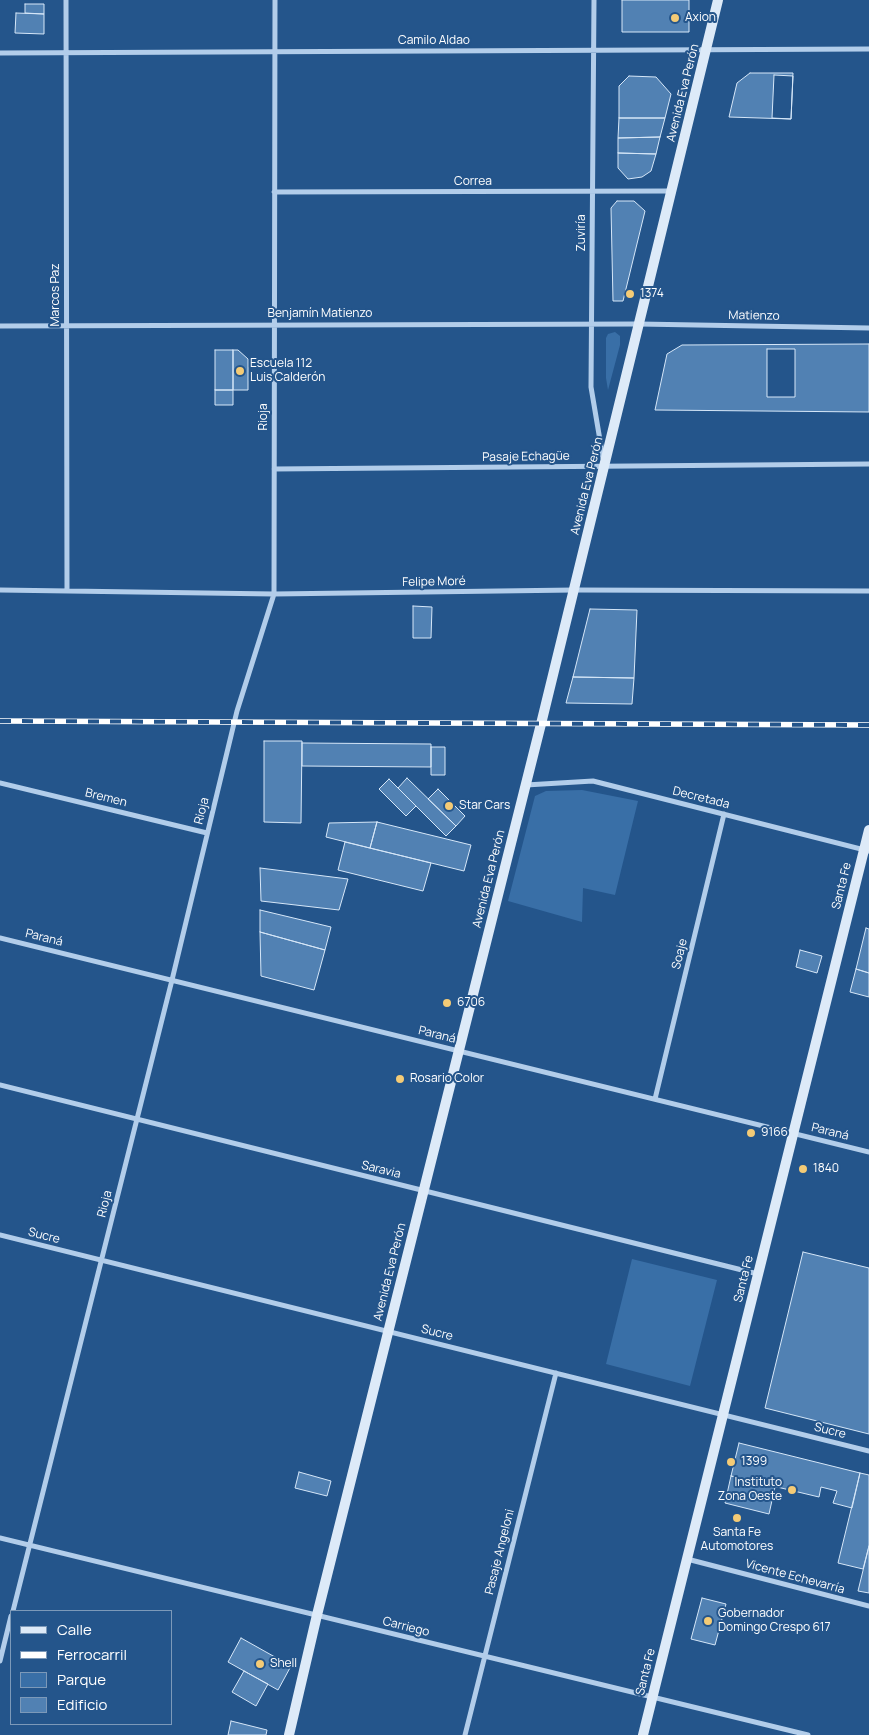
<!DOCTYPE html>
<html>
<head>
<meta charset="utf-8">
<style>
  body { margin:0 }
  #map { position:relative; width:869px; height:1735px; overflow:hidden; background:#24558b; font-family:Manrope,sans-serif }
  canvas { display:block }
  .legend { position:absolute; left:10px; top:1610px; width:162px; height:115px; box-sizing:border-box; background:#24558b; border:1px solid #7c99b9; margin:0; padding:6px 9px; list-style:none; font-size:15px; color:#fff }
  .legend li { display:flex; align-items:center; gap:10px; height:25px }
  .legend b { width:25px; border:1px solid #7c99b9 }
</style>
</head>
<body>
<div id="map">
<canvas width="869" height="1735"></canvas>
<ul class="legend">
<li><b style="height:6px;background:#ddeaf8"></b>Calle</li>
<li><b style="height:6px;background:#fff"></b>Ferrocarril</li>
<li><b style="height:14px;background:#396fa7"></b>Parque</li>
<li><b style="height:14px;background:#5181b3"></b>Edificio</li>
</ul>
</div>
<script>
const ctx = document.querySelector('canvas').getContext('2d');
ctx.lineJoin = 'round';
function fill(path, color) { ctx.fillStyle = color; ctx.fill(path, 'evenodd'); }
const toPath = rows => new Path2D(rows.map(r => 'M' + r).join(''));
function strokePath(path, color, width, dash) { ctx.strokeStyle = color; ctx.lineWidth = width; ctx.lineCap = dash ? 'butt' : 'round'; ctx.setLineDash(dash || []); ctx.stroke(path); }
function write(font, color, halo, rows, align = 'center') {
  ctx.font = font + ' Manrope,sans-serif'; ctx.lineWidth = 4; ctx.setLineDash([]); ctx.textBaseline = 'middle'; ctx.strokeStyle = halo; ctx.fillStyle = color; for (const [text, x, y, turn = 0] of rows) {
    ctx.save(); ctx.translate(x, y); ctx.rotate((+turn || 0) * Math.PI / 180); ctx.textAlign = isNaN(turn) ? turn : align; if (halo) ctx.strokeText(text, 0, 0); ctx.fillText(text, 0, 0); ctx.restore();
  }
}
fill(toPath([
  [615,332,620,336,620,345,608,390,606,378,606,338,608,334],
  [582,790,638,801,615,895,583,888,582,922,508,901,535,796,546,791],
  [632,1259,717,1280,690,1386,606,1364]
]), '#396fa7');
const building = toPath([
  [622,0,689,0,689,32,622,32,622,0],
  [25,4,44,4,44,14,25,13,25,4],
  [16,13,44,14,44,34,15,33,16,13],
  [750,73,793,73,791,119,729,117,737,83,750,73],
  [774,75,793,76,791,119,772,118,774,75],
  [629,76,656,77,671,94,665,118,619,118,619,86,629,76],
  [619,118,665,118,660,137,618,138,619,118],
  [660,137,656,154,618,153,618,138,660,137],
  [618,153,656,154,651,171,642,177,628,179,618,168,618,153],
  [617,201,634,201,645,211,623,301,613,301,611,208,617,201],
  [869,344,869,412,655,410,667,354,682,345,869,344],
  [767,349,795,349,795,397,767,397,767,349],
  [215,350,233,350,233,390,215,390,215,350],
  [233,350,238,350,248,359,248,390,233,390,233,350],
  [215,390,233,390,233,405,215,405,215,390],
  [413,606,432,607,431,638,413,638,413,606],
  [590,609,637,610,634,678,573,677,590,609],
  [573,677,634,678,632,704,566,703,573,677],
  [264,741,302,741,301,823,264,822,264,741],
  [302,743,431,744,431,767,302,766,302,743],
  [431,747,445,747,445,775,431,775,431,747],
  [407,778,456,826,446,836,398,788,407,778],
  [389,779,416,806,406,816,379,789,389,779],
  [438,789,465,816,456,826,428,799,438,789],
  [377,822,471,845,464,871,370,848,377,822],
  [377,822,370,848,326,837,329,823,377,822],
  [345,842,431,863,423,891,338,870,345,842],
  [260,868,348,879,339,910,261,901,260,868],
  [260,910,331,927,325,950,260,932,260,910],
  [866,928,869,929,869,973,856,969,866,928],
  [260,932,325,950,314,990,261,976,260,932],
  [800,950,822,956,817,973,796,967,800,950],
  [856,969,869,973,869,997,850,992,856,969],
  [803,1252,869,1268,869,1434,765,1408,803,1252],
  [739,1443,860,1473,852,1508,833,1503,837,1491,821,1487,819,1497,731,1476,739,1443],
  [299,1472,331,1481,327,1496,295,1488,299,1472],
  [860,1473,869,1475,869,1546,863,1569,838,1563,860,1473],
  [731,1476,775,1487,769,1514,725,1503,731,1476],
  [869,1546,869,1593,858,1591,869,1546],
  [702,1598,726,1604,715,1645,691,1639,702,1598],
  [241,1638,291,1666,278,1690,228,1662,241,1638],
  [244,1671,268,1684,256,1706,232,1692,244,1671],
  [231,1721,267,1730,266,1735,228,1735,231,1721]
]);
fill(building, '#5181b3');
strokePath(building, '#d6e7f8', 1);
strokePath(toPath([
  [66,0,67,590],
  [594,0,591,387,603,458],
  [0,53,869,49],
  [274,192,671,191],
  [0,326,639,324,869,328],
  [274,469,869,464],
  [0,590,274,594,574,590,869,591],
  [0,783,207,833],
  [526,785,593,781,869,851],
  [0,938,869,1152],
  [0,1085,758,1274],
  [655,1099,724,814],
  [0,1235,869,1451],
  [0,1538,808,1735],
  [687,1559,869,1606],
  [13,1611,172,980,237,711,274,594,275,0],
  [0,1661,11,1616],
  [465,1735,556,1373]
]), '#b2cdea', 5);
strokePath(toPath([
  [289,1735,317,1615,541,724,718,0],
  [643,1735,869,830]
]), '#ddeaf8', 10);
const rail = toPath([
  [0,721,869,725]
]);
strokePath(rail, '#fff', 5.5);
strokePath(rail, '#24558b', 4, [11]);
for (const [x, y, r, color] of [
  [675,18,5,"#f4cb76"],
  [630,294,5,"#f4cb76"],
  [240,371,5,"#f4cb76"],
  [449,806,5,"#f4cb76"],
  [447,1003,5,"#f4cb76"],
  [400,1079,5,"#f4cb76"],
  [751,1133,5,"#f4cb76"],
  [803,1169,5,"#f4cb76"],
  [731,1462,5,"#f4cb76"],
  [792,1490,5,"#f4cb76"],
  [737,1518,5,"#f4cb76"],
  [708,1621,5,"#f4cb76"],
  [260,1664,5,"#f4cb76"]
]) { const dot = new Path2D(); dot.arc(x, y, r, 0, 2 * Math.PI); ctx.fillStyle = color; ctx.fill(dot); strokePath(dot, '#24558b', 2); }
write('12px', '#fff', '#24558b', [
  ["Axion",685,18],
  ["1374",640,294],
  ["Escuela 112",250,364],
  ["Luis Calderón",250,378],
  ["Star Cars",459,806],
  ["6706",457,1003],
  ["Rosario Color",410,1079],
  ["9166",761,1133],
  ["1840",813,1169],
  ["1399",741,1462],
  ["Instituto",782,1483,"right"],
  ["Zona Oeste",782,1497,"right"],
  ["Santa Fe",737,1533,"center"],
  ["Automotores",737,1547,"center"],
  ["Gobernador",718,1614],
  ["Domingo Crespo 617",718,1628],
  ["Shell",270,1664]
], 'left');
write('12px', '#fff', '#24558b', [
  ["Camilo Aldao",434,41],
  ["Avenida Eva Perón",683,93,-76],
  ["Correa",473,182],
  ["Zuviría",582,233,-90],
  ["Marcos Paz",56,295,-90],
  ["Benjamín Matienzo",320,314],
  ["Matienzo",754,316,1],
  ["Rioja",264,417,-90],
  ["Pasaje Echagüe",526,457,-1],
  ["Avenida Eva Perón",587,486,-76],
  ["Felipe Moré",434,582,-1],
  ["Bremen",106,798,14],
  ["Decretada",701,798,14],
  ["Rioja",202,811,-76],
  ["Avenida Eva Perón",489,879,-76],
  ["Santa Fe",842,886,-76],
  ["Paraná",44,938,14],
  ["Soaje",680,954,-76],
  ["Paraná",437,1035,14],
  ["Paraná",830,1132,14],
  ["Saravia",381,1170,14],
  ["Rioja",105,1204,-76],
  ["Sucre",44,1236,14],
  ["Avenida Eva Perón",390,1272,-76],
  ["Santa Fe",744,1279,-76],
  ["Sucre",437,1333,14],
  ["Sucre",830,1431,14],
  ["Pasaje Angeloni",500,1552,-76],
  ["Vicente Echevarría",795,1577,15],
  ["Carriego",406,1627,14],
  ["Santa Fe",646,1672,-76]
]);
</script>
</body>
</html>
